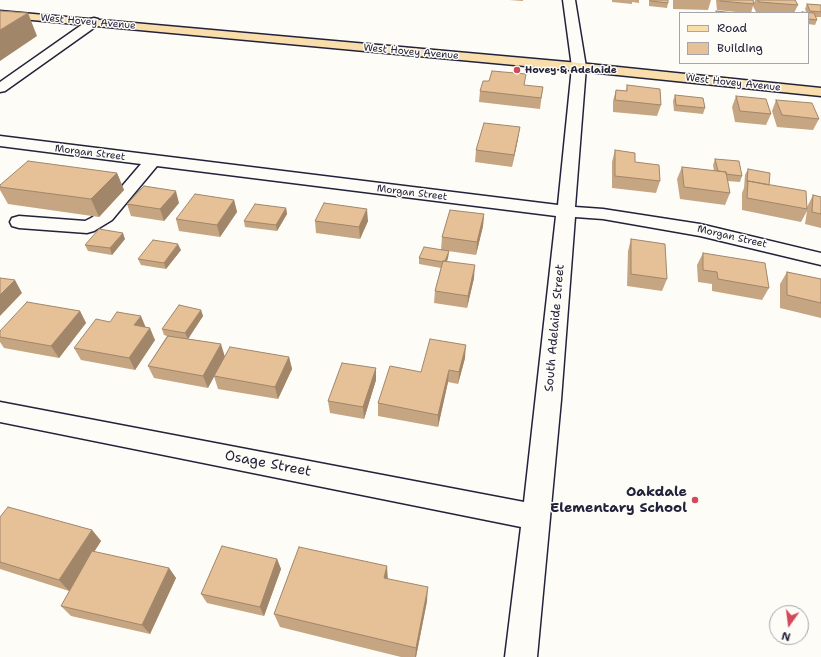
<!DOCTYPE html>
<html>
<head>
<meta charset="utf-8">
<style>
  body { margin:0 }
  #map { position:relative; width:821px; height:657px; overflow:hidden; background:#fdfcf7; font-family:"Shantell Sans",sans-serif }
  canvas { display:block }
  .legend { position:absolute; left:679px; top:12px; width:130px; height:52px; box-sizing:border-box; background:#fdfcf7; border:1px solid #a5a5ac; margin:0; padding:5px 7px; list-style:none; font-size:12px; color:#22223b }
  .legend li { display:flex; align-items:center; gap:8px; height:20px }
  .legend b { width:20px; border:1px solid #a5a5ac }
  .north { position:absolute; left:769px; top:605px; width:40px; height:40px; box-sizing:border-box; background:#fdfcf7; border:1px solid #a5a5ac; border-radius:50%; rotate:194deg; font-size:11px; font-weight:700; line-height:16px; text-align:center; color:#22223b }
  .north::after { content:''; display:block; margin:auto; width:14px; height:18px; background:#d1495b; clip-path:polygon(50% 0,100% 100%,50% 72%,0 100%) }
</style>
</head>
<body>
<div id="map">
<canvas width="821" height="657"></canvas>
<ul class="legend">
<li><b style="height:5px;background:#f9deab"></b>Road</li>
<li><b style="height:11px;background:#e6c097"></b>Building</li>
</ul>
<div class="north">N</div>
</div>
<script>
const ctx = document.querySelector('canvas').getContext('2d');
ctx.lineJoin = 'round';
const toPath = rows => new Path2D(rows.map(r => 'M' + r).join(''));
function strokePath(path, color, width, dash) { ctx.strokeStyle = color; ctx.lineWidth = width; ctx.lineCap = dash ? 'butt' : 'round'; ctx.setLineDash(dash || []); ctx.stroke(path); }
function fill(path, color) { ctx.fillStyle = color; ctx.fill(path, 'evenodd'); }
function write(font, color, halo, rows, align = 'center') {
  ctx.font = font + ' "Shantell Sans",sans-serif'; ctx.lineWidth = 3; ctx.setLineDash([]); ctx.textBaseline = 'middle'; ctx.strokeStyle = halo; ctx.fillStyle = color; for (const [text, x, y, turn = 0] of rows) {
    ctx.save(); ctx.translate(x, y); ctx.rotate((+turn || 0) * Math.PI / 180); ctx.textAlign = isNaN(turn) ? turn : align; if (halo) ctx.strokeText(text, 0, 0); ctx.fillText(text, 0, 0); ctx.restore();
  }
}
const minor = toPath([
  [563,0,575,0,586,67,575,207,603,209,700,224,821,253,821,265,700,236,603,219,575,217,561,400,537,657,505,657,521,527,0,422,0,402,524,502,556,216,157,166,112,220,94,231,87,233,19,228,12,226,10,222,12,218,19,216,85,221,91,218,100,212,141,164,0,146,0,136,558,205,572,67,563,0],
  [94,18,98,19,100,22,98,25,5,91,0,92,0,82,90,19,94,18]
]);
const major = toPath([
  [0,11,579,63,821,88,821,96,579,71,0,17,0,11]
]);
strokePath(minor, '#22223b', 3);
strokePath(major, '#22223b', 3);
fill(minor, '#fdfcf7');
fill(major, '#f9deab');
fill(toPath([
  [509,0,523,0,523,1],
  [612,0,639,0,639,3,632,2,632,4,612,2],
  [649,0,668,0,668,3,667,8,649,6],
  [673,0,711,0,708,10,673,9],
  [716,0,753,0,754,3,755,0,795,0,798,5,794,13,770,13,756,12,753,6,751,13,746,13,717,10],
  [807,4,821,5,821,17,816,17,817,20,815,25,808,24,808,13,802,13,802,12,807,13,805,9],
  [627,85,661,105,657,116,613,112,613,101,616,90,626,91],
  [525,86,543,87,540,109,479,102,480,91],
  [675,95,705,108,703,114,674,111,673,101],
  [736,96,771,114,766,125,735,122,732,107],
  [776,100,819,119,813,130,777,127,772,111],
  [518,139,512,167,475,162,476,150],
  [615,150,635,162,660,181,656,193,612,188,612,162],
  [715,159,742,176,740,182,727,181,730,193,725,205,680,199,677,179,682,167,714,171,713,165],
  [748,169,769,185,807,207,813,195,821,197,821,228,805,224,807,211,801,222,742,210,742,193,744,188,745,175],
  [117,173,124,190,99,217,8,204,0,190,0,185],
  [234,200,237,212,220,237,179,231,176,219],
  [179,203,164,221,131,216,127,204],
  [286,208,287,214,277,231,245,227,244,221],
  [484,214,483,226,476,255,441,250,442,237],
  [315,221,368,221,360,239,316,233],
  [125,239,112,255,88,251,85,245],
  [631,239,667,279,662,291,627,286,628,251],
  [181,250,166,269,141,265,138,259],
  [449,251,448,258,447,261,474,278,467,308,434,303,435,291,441,268,419,264,419,258],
  [703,253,769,288,762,300,712,291,712,284,698,282,697,265],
  [787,272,821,279,821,318,780,308,780,284],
  [201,310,203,316,188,339,221,344,208,388,154,378,148,366,167,336,164,335,162,329],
  [80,311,86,323,59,358,4,348,0,342,0,331],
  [145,327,155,340,135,370,81,360,74,348],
  [289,357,292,369,278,399,218,389,214,376],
  [465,358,458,384,448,382,438,427,378,416,378,403],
  [376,368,376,380,364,419,330,413,328,401],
  [0,517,92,530,101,541,94,552,169,568,176,578,150,634,71,616,61,606,76,579,69,591,0,569],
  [277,559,281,569,264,616,207,603,201,594],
  [387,566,387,578,427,601,416,657,401,657,280,627,274,614]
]), '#c6a582');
fill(toPath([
  [28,13,37,36,0,61,0,30],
  [520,127,518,139,512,167,514,155],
  [117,173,124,190,99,217,91,199],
  [176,191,179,203,164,221,160,209],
  [234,200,237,212,220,237,217,225],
  [286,208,287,214,277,231,276,225],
  [367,209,368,221,360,239,359,227],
  [484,214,483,226,476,255,477,242],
  [123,233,125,239,112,255,110,248],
  [178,244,181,250,166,269,164,263],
  [449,251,448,258,444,269,445,262],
  [475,265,474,278,467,308,468,296],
  [15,280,22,293,0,316,0,295],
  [201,310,203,316,188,339,185,333],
  [80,311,86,323,59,358,51,346],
  [141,316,146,328,134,325],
  [150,328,155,340,135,370,129,358],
  [221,344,225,357,208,388,203,376],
  [466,345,465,358,458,384,459,372],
  [289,357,292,369,278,399,275,387],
  [376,368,376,380,364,419,363,407],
  [449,370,448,382,438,427,438,415],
  [92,530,101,541,69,591,59,580],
  [277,559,281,569,264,616,260,607],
  [387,566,388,581,384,578],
  [169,568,176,578,150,634,142,625],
  [428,587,427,601,416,657,415,657,416,648]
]), '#a1866a');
const building = toPath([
  [650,0,668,0,668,3,651,1,650,0],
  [720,0,753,0,754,4,720,1,720,0],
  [758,0,795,0,798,5,759,2,758,0],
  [807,4,821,5,821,12,810,11,807,4],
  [0,11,1,11,28,13,0,30,0,11],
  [716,11,735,13,717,13,716,11],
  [802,12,814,13,817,20,808,19,808,13,802,13,802,12],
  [492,71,526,74,524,85,543,87,541,98,480,91,483,81,489,81,492,71],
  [627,85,660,89,661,105,615,100,616,90,627,91,627,85],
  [675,95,703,98,705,108,676,105,675,95],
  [736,96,766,99,771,114,740,111,736,96],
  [776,100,812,103,819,119,782,115,776,100],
  [484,123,520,127,514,155,476,150,484,123],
  [615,150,635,153,635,162,659,165,660,181,615,176,615,150],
  [715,159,739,161,742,176,726,174,726,172,718,171,715,159],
  [28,161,117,173,91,199,0,187,0,185,28,161],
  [682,167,726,172,730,193,684,187,682,167],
  [748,169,770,173,769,185,748,181,747,182,748,169],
  [748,181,806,191,807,209,747,198,748,181],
  [144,186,176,191,160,209,127,204,144,186],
  [195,194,234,200,217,225,176,219,195,194],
  [813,195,821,197,821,214,812,212,813,195],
  [324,203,367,209,359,227,315,221,324,203],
  [255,204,286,208,276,225,244,221,255,204],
  [450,210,484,214,477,242,442,237,450,210],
  [99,229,123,233,110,248,85,245,99,229],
  [631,239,665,244,667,279,631,274,631,239],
  [153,240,178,244,164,263,138,259,153,240],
  [424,247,449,251,445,261,443,261,443,262,419,258,424,247],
  [703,253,765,263,769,288,718,279,717,272,703,270,703,253],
  [443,261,475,265,468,296,435,291,443,261],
  [787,272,821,279,821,303,787,295,787,272],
  [0,278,15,280,0,295,0,278],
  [27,302,80,311,51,346,0,337,0,331,27,302],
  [179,305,201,310,185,333,162,329,179,305],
  [117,312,141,316,134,325,150,328,129,358,74,348,96,319,110,322,117,312],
  [168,336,221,344,203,376,148,366,168,336],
  [430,339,466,345,459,372,449,370,438,415,378,403,390,366,421,372,430,339],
  [230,347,289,357,275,387,214,376,230,347],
  [342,363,376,368,363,407,328,401,342,363],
  [8,507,92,530,59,580,0,562,0,517,8,507],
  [222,546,277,559,260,607,201,594,222,546],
  [299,547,387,566,384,578,428,587,416,648,274,614,299,547],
  [92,551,169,568,142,625,61,606,92,551]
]);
fill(building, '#e6c097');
strokePath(building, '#a1866a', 1);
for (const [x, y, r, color] of [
  [517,70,4,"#d1495b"],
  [695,500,4,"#d1495b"]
]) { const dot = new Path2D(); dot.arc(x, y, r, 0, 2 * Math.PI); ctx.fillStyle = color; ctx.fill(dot); strokePath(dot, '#fdfcf7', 1.5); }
write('10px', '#22223b', '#fdfcf7', [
  ["West Hovey Avenue",88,22,5],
  ["West Hovey Avenue",411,52,5],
  ["West Hovey Avenue",733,83,6],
  ["Morgan Street",90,153,7],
  ["Morgan Street",412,193,7],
  ["Morgan Street",732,237,13]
]);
write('bold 10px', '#22223b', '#fdfcf7', [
  ["Hovey & Adelaide",525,70]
], 'left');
write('12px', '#22223b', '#fdfcf7', [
  ["South Adelaide Street",555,328,-85]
]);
write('14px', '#22223b', '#fdfcf7', [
  ["Osage Street",268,464,11]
]);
write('bold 14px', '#22223b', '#fdfcf7', [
  ["Oakdale",687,492],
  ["Elementary School",687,508]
], 'right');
</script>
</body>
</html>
